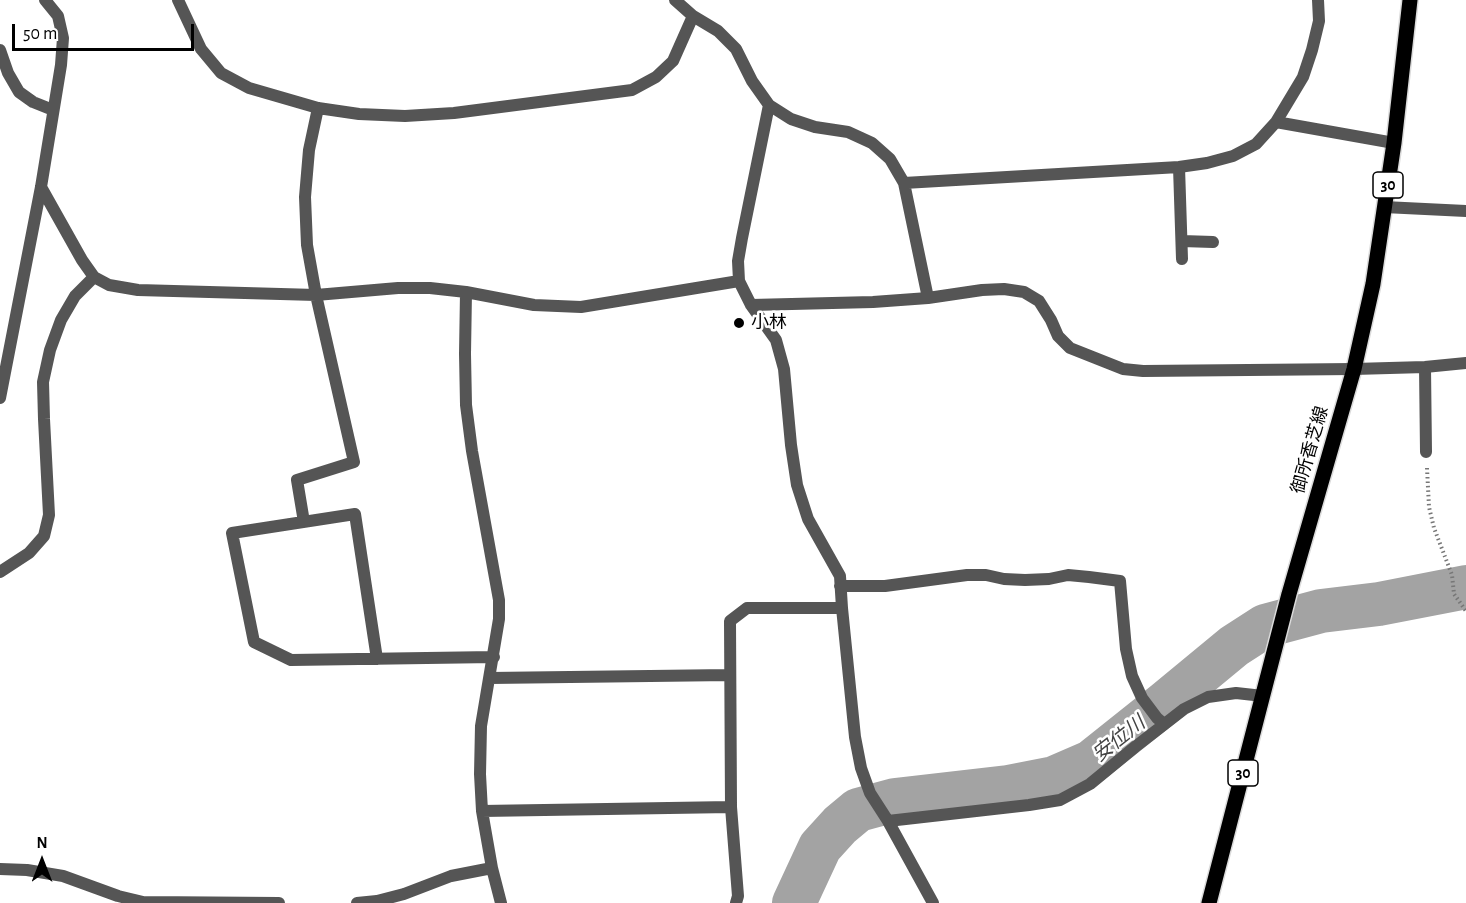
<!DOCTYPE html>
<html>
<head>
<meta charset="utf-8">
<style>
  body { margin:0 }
  #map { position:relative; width:1466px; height:903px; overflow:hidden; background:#fff; font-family:"Alegreya Sans",sans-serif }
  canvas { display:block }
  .north { position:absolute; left:12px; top:831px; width:60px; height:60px; -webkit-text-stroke:4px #fff; paint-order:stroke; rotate:0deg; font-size:16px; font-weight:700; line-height:24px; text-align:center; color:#000 }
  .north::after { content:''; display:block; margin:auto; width:21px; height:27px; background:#000; clip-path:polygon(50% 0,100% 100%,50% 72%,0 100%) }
  .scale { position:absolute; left:12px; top:24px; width:182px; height:27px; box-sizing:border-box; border:3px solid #000; border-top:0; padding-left:8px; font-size:18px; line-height:21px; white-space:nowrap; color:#000; -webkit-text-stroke:4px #fff; paint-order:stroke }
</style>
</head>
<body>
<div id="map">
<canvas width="1466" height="903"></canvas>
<div class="north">N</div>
<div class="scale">50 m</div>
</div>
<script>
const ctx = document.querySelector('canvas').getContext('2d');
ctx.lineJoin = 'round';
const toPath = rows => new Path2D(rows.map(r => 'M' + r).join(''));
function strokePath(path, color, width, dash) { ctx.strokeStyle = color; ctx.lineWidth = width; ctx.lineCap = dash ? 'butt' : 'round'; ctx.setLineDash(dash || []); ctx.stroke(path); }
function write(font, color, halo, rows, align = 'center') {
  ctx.font = font + ' "Alegreya Sans","Noto Sans JP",sans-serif'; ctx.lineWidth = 5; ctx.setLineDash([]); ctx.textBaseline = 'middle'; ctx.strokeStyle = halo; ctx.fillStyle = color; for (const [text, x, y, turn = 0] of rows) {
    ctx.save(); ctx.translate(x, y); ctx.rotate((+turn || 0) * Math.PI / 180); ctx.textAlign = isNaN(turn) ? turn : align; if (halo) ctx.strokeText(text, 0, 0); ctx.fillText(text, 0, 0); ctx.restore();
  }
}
strokePath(toPath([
  [794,903,820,847,840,825,858,810,895,800,1008,787,1054,778,1091,762,1165,703,1234,646,1265,626,1321,611,1379,604,1466,587]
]), '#a3a3a3', 44);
const primary = toPath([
  [1209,903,1289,594,1354,369,1373,284,1394,143,1410,0]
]);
strokePath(primary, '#dbdbdb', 18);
strokePath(toPath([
  [1427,468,1429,507,1434,528,1452,575,1454,594,1466,611]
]), '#777', 4, [1.5, 3]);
strokePath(toPath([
  [178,0,201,49,221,73,249,88,318,108,359,114,405,116,454,113,632,90,656,77,673,61,693,16],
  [675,0,693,16,718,31,736,49,752,81,769,105,791,119,815,127,848,132,872,143,890,159,904,183,928,298],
  [0,50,8,73,19,92,33,102,53,110],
  [769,105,742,238,738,261,739,281,751,305,776,340,784,369,791,445,797,485,808,519,840,576,842,608,855,737,861,768,870,793,888,821,933,903],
  [1276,122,1394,143],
  [1179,167,1182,259],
  [904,183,1179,167,1207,163,1233,156,1256,144,1276,122,1303,77,1312,50,1319,21,1318,0],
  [41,187,82,260,94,277,109,285,138,290,316,295,398,288,430,288,466,292,534,305,581,307,739,281],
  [1384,207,1466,211],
  [1182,241,1213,242],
  [466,292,465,354,466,405,472,451,499,600,499,619,481,726,480,774,482,811,492,868,501,903],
  [751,305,873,302,928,298,982,290,1004,289,1024,292,1039,301,1051,320,1058,336,1070,348,1123,369,1143,371,1354,369,1425,367,1466,363],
  [1425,367,1426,452],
  [0,398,41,187,61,65,63,38,58,16,45,0],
  [304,522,297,480,354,462,316,295,307,245,305,197,309,150,318,108],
  [0,572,29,553,44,536,49,515,44,419,43,382,50,350,61,320,75,296,94,277],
  [840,586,885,586,967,575,986,575,1004,579,1025,580,1049,579,1068,575,1089,577,1120,581,1126,649,1132,676,1142,698,1157,718,1164,724],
  [377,659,355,514,232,533,254,642,291,660,494,657],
  [490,678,730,675],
  [482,811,731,807],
  [888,821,1029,805,1060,800,1090,784,1135,747,1184,709,1208,697,1236,693,1263,696],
  [0,869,27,870,63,876,118,896,143,902,279,903],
  [357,903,377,901,404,894,451,876,492,868],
  [736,903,738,896,731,807,730,621,747,608,842,608]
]), '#555', 12);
strokePath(primary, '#000', 15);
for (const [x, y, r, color] of [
  [739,323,6,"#000"]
]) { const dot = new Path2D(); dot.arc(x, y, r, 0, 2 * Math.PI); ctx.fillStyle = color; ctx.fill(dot); strokePath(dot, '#fff', 2); }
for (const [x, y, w] of [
  [1388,185,30],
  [1243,773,30]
]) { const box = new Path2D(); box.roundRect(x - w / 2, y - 13, w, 26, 4.5); ctx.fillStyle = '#fff'; ctx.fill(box); strokePath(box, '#000', 1.5); }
write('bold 16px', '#000', null, [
  ["30",1388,185],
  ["30",1243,773]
]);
write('18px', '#000', '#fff', [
  ["小林",751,323]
], 'left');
write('18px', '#000', '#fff', [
  ["御所香芝線",1310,450,-74]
]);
write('italic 20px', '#444', '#fff', [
  ["安位川",1119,739,-38]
]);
</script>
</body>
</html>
